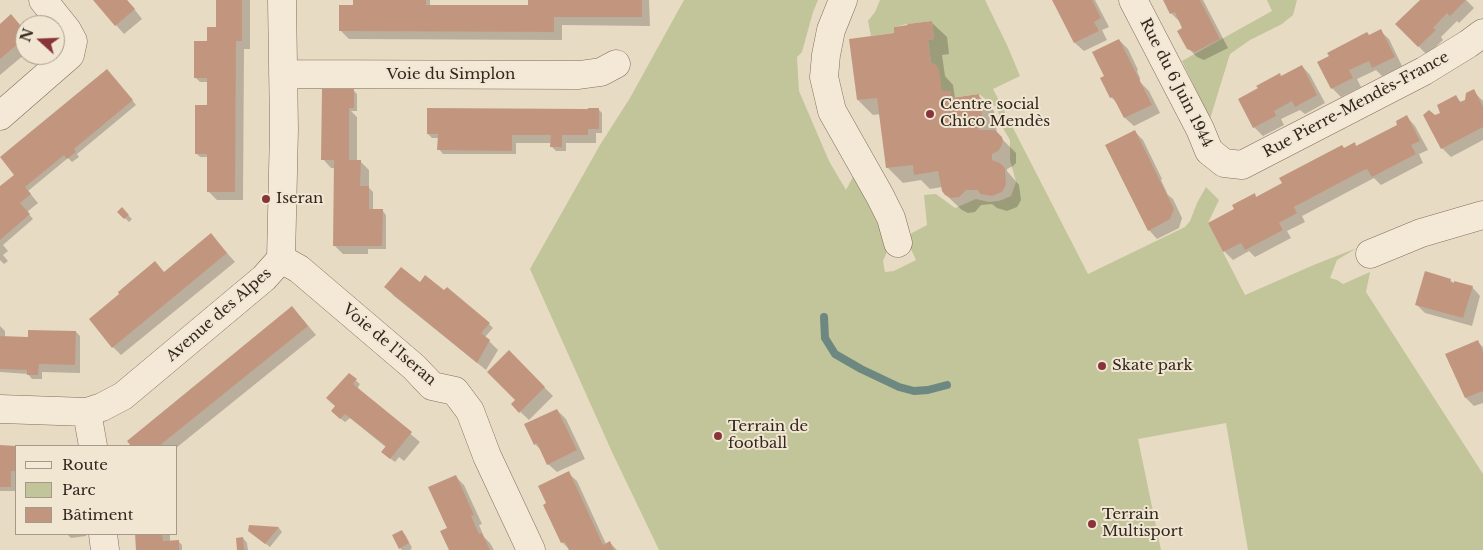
<!DOCTYPE html>
<html>
<head>
<meta charset="utf-8">
<style>
  body { margin:0 }
  #map { position:relative; width:1483px; height:550px; overflow:hidden; background:#e8dbc4; font-family:"Libre Baskerville",serif }
  canvas { display:block }
  .legend { position:absolute; left:15px; top:445px; width:162px; height:90px; box-sizing:border-box; background:#f0e6d2; border:1px solid #a49a8a; margin:0; padding:6px 9px; list-style:none; font-size:15px; color:#32271f }
  .legend li { display:flex; align-items:center; gap:10px; height:25px }
  .legend b { width:25px; border:1px solid #a49a8a }
  .north { position:absolute; left:15px; top:15px; width:50px; height:50px; box-sizing:border-box; background:#f0e6d2; border:1px solid #a49a8a; border-radius:50%; rotate:290deg; font-size:14px; font-weight:700; line-height:20px; text-align:center; color:#32271f }
  .north::after { content:''; display:block; margin:auto; width:18px; height:22px; background:#88343a; clip-path:polygon(50% 0,100% 100%,50% 72%,0 100%) }
</style>
</head>
<body>
<div id="map">
<canvas width="1483" height="550"></canvas>
<ul class="legend">
<li><b style="height:6px;background:#f4e9d6"></b>Route</li>
<li><b style="height:14px;background:#c2c499"></b>Parc</li>
<li><b style="height:14px;background:#c2967e"></b>Bâtiment</li>
</ul>
<div class="north">N</div>
</div>
<script>
const ctx = document.querySelector('canvas').getContext('2d');
ctx.lineJoin = 'round';
function fill(path, color) { ctx.fillStyle = color; ctx.fill(path, 'evenodd'); }
const toPath = rows => new Path2D(rows.map(r => 'M' + r).join(''));
function strokePath(path, color, width, dash) { ctx.strokeStyle = color; ctx.lineWidth = width; ctx.lineCap = dash ? 'butt' : 'round'; ctx.setLineDash(dash || []); ctx.stroke(path); }
function write(font, color, halo, rows, align = 'center') {
  ctx.font = font + ' "Libre Baskerville",serif'; ctx.lineWidth = 4; ctx.setLineDash([]); ctx.textBaseline = 'middle'; ctx.strokeStyle = halo; ctx.fillStyle = color; for (const [text, x, y, turn = 0] of rows) {
    ctx.save(); ctx.translate(x, y); ctx.rotate((+turn || 0) * Math.PI / 180); ctx.textAlign = isNaN(turn) ? turn : align; if (halo) ctx.strokeText(text, 0, 0); ctx.fillText(text, 0, 0); ctx.restore();
  }
}
fill(toPath([
  [684,0,818,0,813,12,802,52,797,57,799,91,829,161,846,190,854,175,889,247,883,261,885,272,894,271,916,260,907,240,912,233,927,225,924,195,936,194,955,208,976,199,989,202,999,201,1011,196,1016,182,1010,160,1010,140,1004,130,997,108,979,94,942,99,936,65,931,63,928,40,934,39,932,21,907,24,894,27,894,33,871,36,868,21,875,12,880,0,985,0,1007,45,1020,76,993,89,1088,274,1185,227,1190,221,1197,203,1206,187,1219,200,1208,223,1245,295,1316,264,1357,248,1337,260,1330,278,1337,280,1343,284,1370,272,1366,292,1483,474,1483,550,1248,550,1226,423,1138,439,1161,550,659,550,612,452,530,269,600,145,630,98],
  [1267,0,1297,0,1293,15,1282,24,1250,40,1230,54,1210,119,1182,61,1272,11]
]), '#c2c499');
fill(toPath([
  [94,0,127,0,142,19,124,34],
  [217,0,250,0,250,49,244,49,243,200,217,200,208,191,208,157,200,157,196,153,208,106,208,82,200,82,196,78,208,42,217,29],
  [354,0,430,0,430,6,531,7,529,0,649,0,650,26,562,25,562,40,349,39,340,30,356,6],
  [1054,0,1095,0,1109,27,1102,30,1107,40,1084,51,1075,43],
  [1165,0,1203,0,1228,48,1204,60,1197,57,1188,48,1184,29,1180,22,1171,13],
  [1422,0,1466,0,1474,8,1459,23,1457,21,1441,37,1443,40,1427,55,1397,24],
  [931,22,947,37,949,54,942,55,945,76,953,85,955,98,979,96,994,111,997,134,1016,153,1016,163,1013,166,1007,169,1007,171,1019,185,1021,200,1017,207,1007,211,997,208,992,204,981,205,975,212,968,213,962,210,946,195,942,187,930,189,921,180,903,183,887,167,881,114,873,115,858,100,894,34],
  [0,25,25,31,25,54,0,75],
  [1380,31,1389,39,1402,66,1382,76,1376,70,1357,79,1361,87,1341,97,1332,88,1369,36],
  [1119,40,1128,49,1138,70,1137,71,1141,80,1140,78,1140,82,1149,91,1160,113,1134,126,1125,118,1119,105,1111,97,1105,77],
  [1302,66,1310,75,1325,103,1305,114,1300,110,1281,119,1284,125,1263,136,1254,127,1281,77],
  [353,90,357,94,357,111,351,111,357,117,357,161,360,161,369,170,369,188,373,192,373,210,382,210,386,215,386,249,368,249,368,254,343,254,334,245,335,168,331,168,323,159],
  [1473,91,1483,101,1483,140,1451,157,1442,148,1435,117,1442,113,1456,97,1462,103,1466,100],
  [131,99,136,105,77,154,79,157,72,162,68,158,28,191,38,203,27,212,33,219,3,245,8,251,3,255,8,261,4,264,0,260,0,188],
  [598,109,602,113,602,133,596,133,596,143,566,143,566,151,556,151,552,147,552,143,516,143,516,154,443,154,439,149,439,138,432,138,428,134],
  [1407,117,1415,126,1428,150,1419,154,1423,163,1381,185,1374,178,1302,216,1305,222,1287,231,1291,238,1255,257,1249,251,1233,260,1224,251,1236,209,1254,195,1257,198,1354,144,1357,147,1399,125],
  [1135,132,1143,140,1162,179,1161,180,1168,195,1173,199,1182,218,1179,228,1157,239,1149,230],
  [122,209,132,219,129,222,119,212],
  [211,235,235,262,121,355,113,347,164,273],
  [1450,280,1455,284,1472,287,1480,296,1472,326,1425,313,1417,305],
  [386,287,489,324,493,328,485,337,498,350,486,370,394,296],
  [300,316,316,335,176,448,176,446,133,446,128,441],
  [0,326,5,331,5,338,30,338,76,332,80,336,80,373,42,372,42,379,32,379,28,374,0,372],
  [1477,341,1483,347,1483,403,1474,406,1466,398,1447,354],
  [509,352,553,396,529,420,512,404,516,400],
  [349,375,360,384,357,389,420,442,404,461,399,457,395,462,387,456,387,448,350,418,345,422,336,415,337,406],
  [557,410,566,419,585,459,557,472,548,464,542,451,535,444],
  [0,446,16,447,16,479,15,479,15,491,0,491],
  [568,473,577,481,606,544,610,543,617,550,570,550,563,543,545,505],
  [455,476,464,485,482,524,479,525,484,537,490,543,494,550,451,550,449,528],
  [250,527,279,528,282,532,270,547,254,535],
  [402,531,406,536,412,548,410,549,412,550,402,550,400,548],
  [67,534,86,534,86,536,71,538],
  [136,534,170,534,170,542,178,541,182,545,182,550,138,550],
  [243,538,247,543,248,550,238,550]
]), '#0003');
strokePath(toPath([
  [824,317,825,338,835,354,861,369,899,387,914,391,928,390,947,385]
]), '#6d8880', 8);
fill(toPath([
  [93,0,127,0,135,9,115,26],
  [216,0,242,0,242,41,236,41,235,192,207,192,207,154,195,154,195,105,207,105,207,78,194,78,194,41,207,41,207,27,216,27],
  [353,0,426,0,426,5,528,5,528,0,642,0,642,17,554,17,554,32,339,31,339,5,353,5],
  [1052,0,1092,0,1101,18,1094,22,1099,31,1074,43],
  [1163,0,1200,0,1220,39,1195,52,1187,49,1177,31,1182,28,1175,12,1170,14],
  [1420,0,1466,0,1450,16,1447,13,1433,28,1436,30,1418,47,1395,24],
  [11,14,25,31,25,38,0,59,0,24],
  [932,21,934,39,928,40,931,63,936,65,939,69,942,91,951,91,951,98,979,94,983,122,978,123,979,130,995,130,1002,137,1003,141,1001,147,998,151,992,154,992,160,1000,163,1005,168,1006,185,1002,192,992,196,980,194,978,190,966,190,959,197,951,198,945,195,942,191,938,171,914,175,913,165,886,168,877,98,857,100,849,39,894,33,894,27,908,25,907,24],
  [1381,29,1395,57,1372,68,1369,61,1349,70,1353,78,1331,89,1317,62,1329,56,1327,53,1367,32,1369,35],
  [1119,39,1152,105,1124,118,1113,97,1110,98,1100,78,1104,76,1092,52],
  [1302,65,1317,95,1295,107,1292,101,1274,111,1276,116,1253,128,1238,99,1258,88,1256,86,1280,73,1281,76],
  [107,69,133,100,74,149,76,152,67,159,64,155,25,187,31,194,20,203,30,214,0,240,0,186,14,175,0,157],
  [322,89,354,89,354,108,349,108,349,160,361,160,360,186,369,186,369,209,383,209,382,246,333,246,334,160,321,160],
  [1474,89,1483,107,1483,127,1441,149,1423,115,1429,110,1435,115,1440,113,1437,105,1456,95,1460,102,1465,100,1466,93],
  [427,108,588,109,588,108,599,108,599,129,588,129,588,135,562,135,562,147,550,147,551,135,512,135,512,151,437,150,438,134,427,134],
  [1407,115,1420,141,1411,145,1416,154,1372,177,1367,169,1358,173,1294,207,1297,213,1279,223,1283,230,1245,250,1241,243,1223,252,1208,223,1234,209,1232,205,1255,193,1256,197,1282,183,1279,178,1342,145,1344,148,1355,142,1356,146,1397,125,1396,121],
  [1135,130,1174,209,1170,219,1148,231,1105,145],
  [122,207,129,215,124,219,117,212],
  [211,233,227,253,112,348,89,319,119,294,118,292,155,261,164,272],
  [401,267,420,282,425,275,444,290,447,287,490,323,481,333,490,340,477,363,384,287],
  [1425,271,1451,279,1450,282,1454,283,1454,281,1473,286,1463,318,1415,305],
  [292,306,308,326,159,446,131,446,127,441],
  [28,330,76,331,75,365,39,364,38,375,27,375,27,370,0,369,0,336,28,337],
  [1478,340,1483,352,1483,391,1465,398,1445,354],
  [509,350,545,387,519,413,511,404,515,400,487,372],
  [349,373,357,379,353,384,412,432,390,459,381,452,386,446,345,414,340,419,331,411,335,406,326,398],
  [557,409,577,450,547,465,537,443,534,445,524,424],
  [0,445,16,446,16,471,11,471,11,487,0,487],
  [569,471,603,545,610,541,614,550,569,550,565,542,561,543,543,505,546,503,538,486],
  [456,475,474,515,471,516,479,534,482,533,490,550,449,550,440,531,447,528,428,487],
  [249,525,279,527,265,544,248,531],
  [402,530,409,543,399,549,392,535],
  [135,534,162,534,163,541,179,540,179,550,136,550],
  [243,537,244,550,237,550,236,538]
]), '#c2967e');
const minor = toPath([
  [843,0,831,30,826,55,824,77,832,111,880,196,891,218,898,243],
  [1133,0,1200,129,1209,151,1224,163,1242,165,1424,71,1468,44,1483,33],
  [283,74,579,75,601,72,616,64],
  [0,116,70,55,73,41,67,30,43,0],
  [1370,254,1421,233,1483,215],
  [281,259,299,269,414,367,432,386,455,391,470,411,487,456,531,550],
  [0,409,87,412,102,407,123,396,264,278,281,259,284,129,282,0],
  [87,412,93,446],
  [103,534,105,550]
]);
strokePath(minor, '#806d5c', 29);
strokePath(minor, '#f4e9d6', 28);
for (const [x, y, r, color] of [
  [930,114,5,"#88343a"],
  [266,199,5,"#88343a"],
  [1102,366,5,"#88343a"],
  [718,436,5,"#88343a"],
  [1092,524,5,"#88343a"]
]) { const dot = new Path2D(); dot.arc(x, y, r, 0, 2 * Math.PI); ctx.fillStyle = color; ctx.fill(dot); strokePath(dot, '#f0e6d2', 2); }
write('15px', '#32271f', '#f0e6d2', [
  ["Voie du Simplon",451,75],
  ["Rue du 6 Juin 1944",1176,83,63],
  ["Rue Pierre-Mendès-France",1356,105,-28],
  ["Avenue des Alpes",219,315,-41],
  ["Voie de l'Iseran",389,345,40]
]);
write('15px', '#32271f', '#f0e6d2', [
  ["Centre social",940,105],
  ["Chico Mendès",940,122],
  ["Iseran",276,199],
  ["Skate park",1112,366],
  ["Terrain de",728,427],
  ["football",728,444],
  ["Terrain",1102,515],
  ["Multisport",1102,532]
], 'left');
</script>
</body>
</html>
